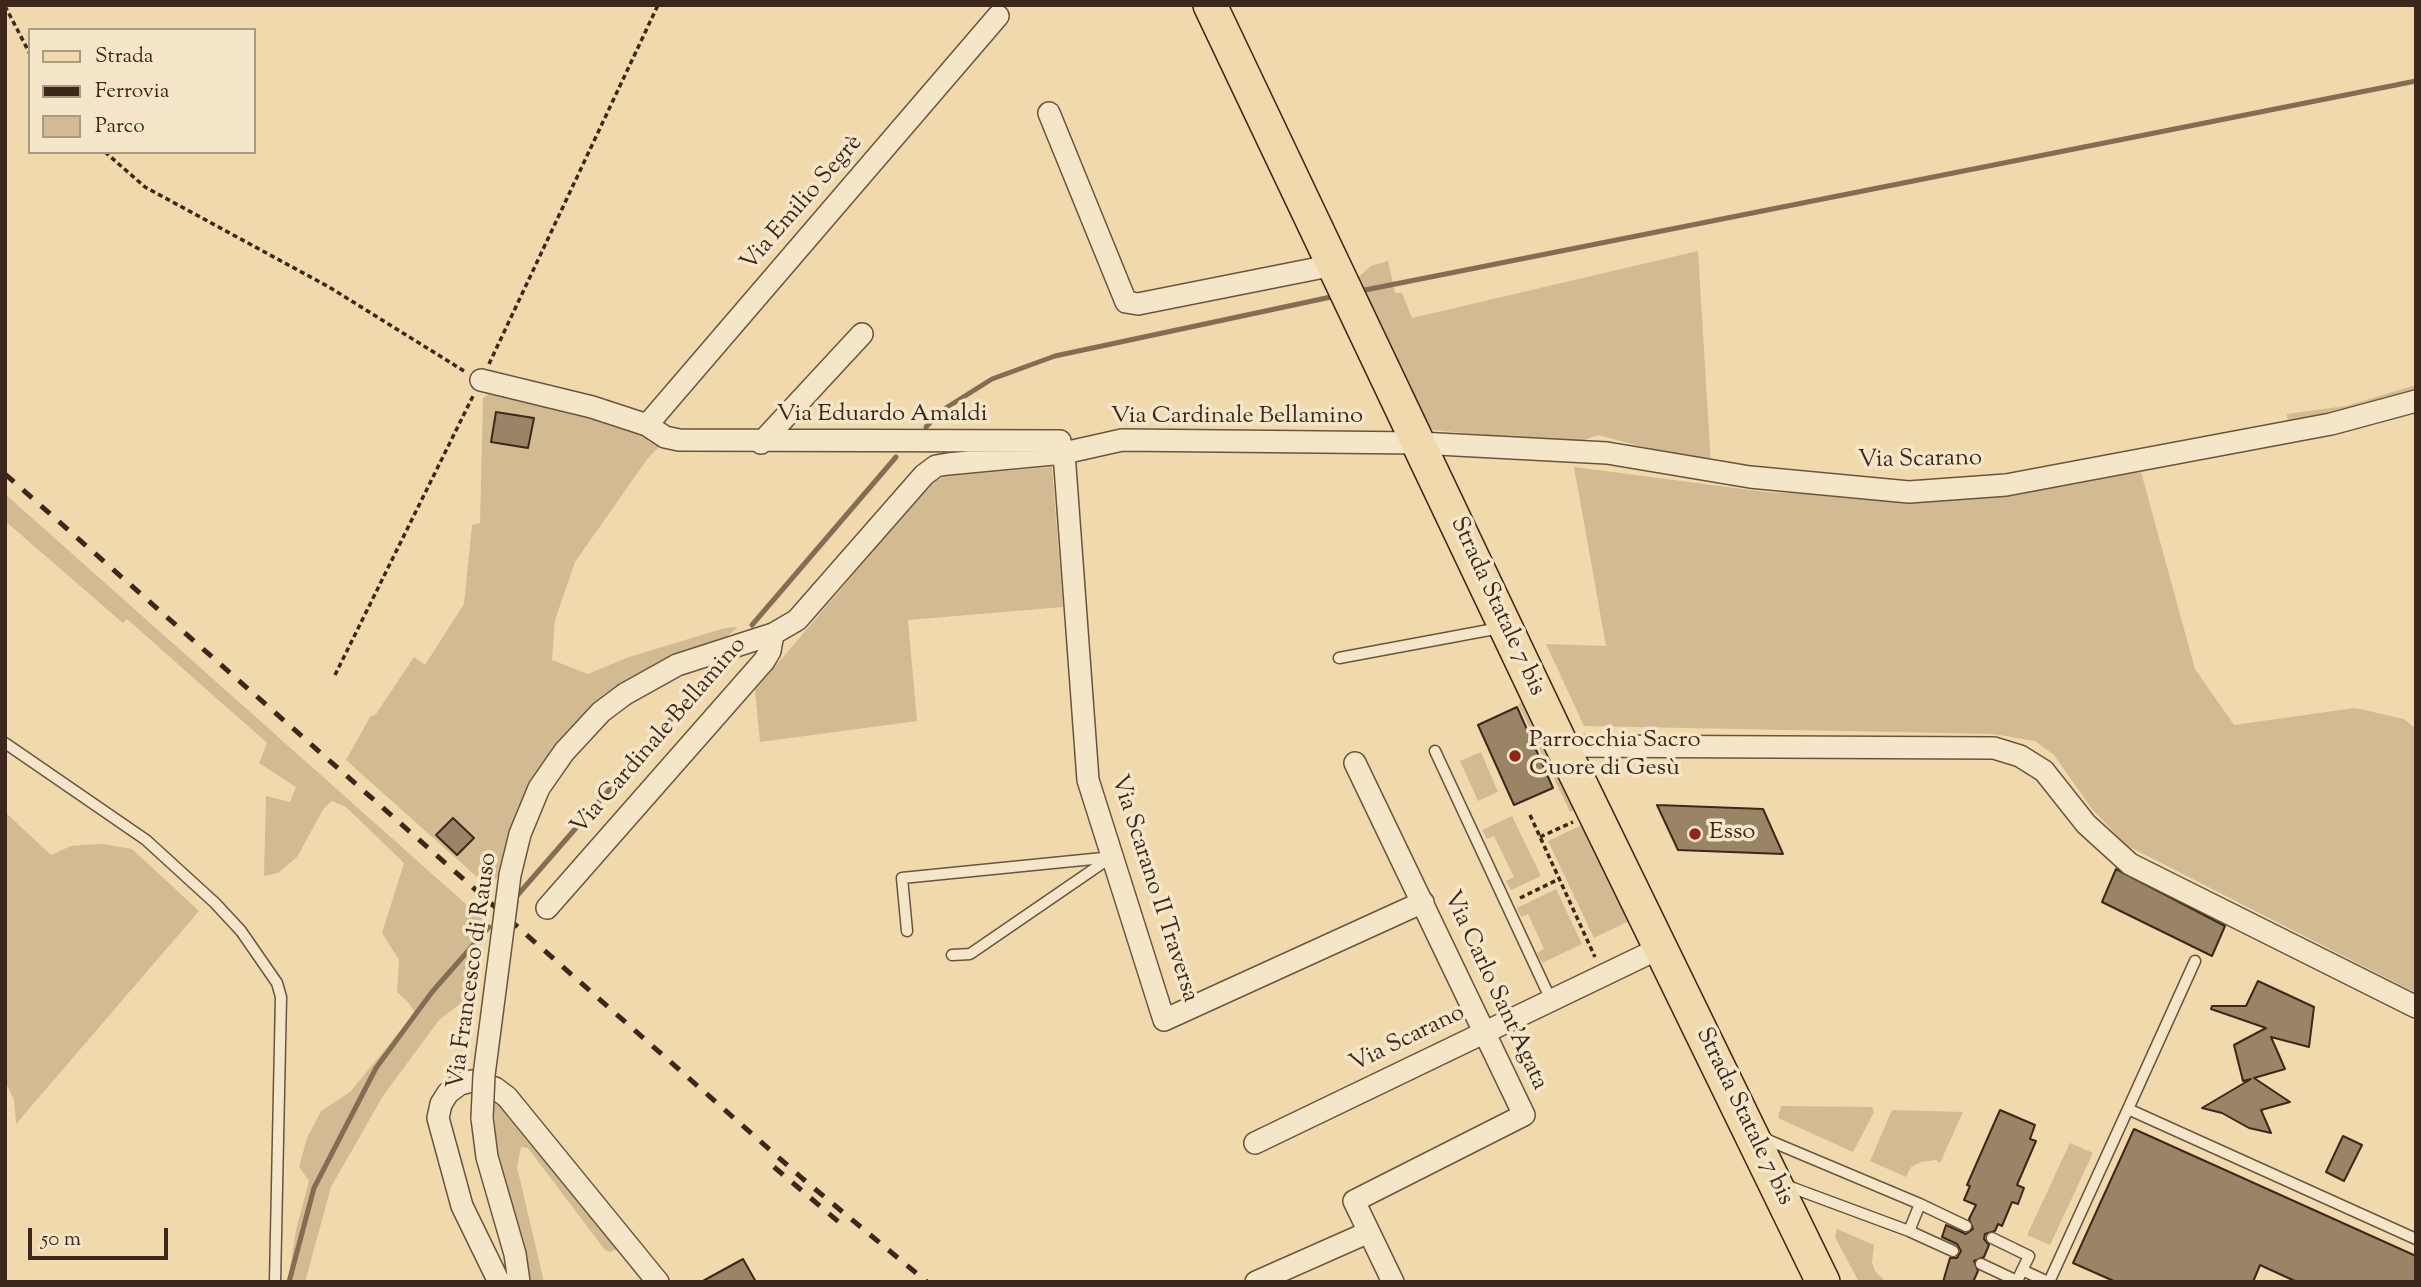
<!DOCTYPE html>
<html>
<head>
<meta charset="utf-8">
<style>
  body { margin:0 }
  #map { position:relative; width:2421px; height:1287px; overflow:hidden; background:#f0d9ac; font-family:"Sorts Mill Goudy",serif }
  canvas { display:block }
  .frame { position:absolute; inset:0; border:7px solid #3d271a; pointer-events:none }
  .legend { position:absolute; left:28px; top:28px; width:228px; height:126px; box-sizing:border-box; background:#f5e6c9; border:2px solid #ab9a83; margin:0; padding:9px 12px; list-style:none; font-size:21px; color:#3d271a }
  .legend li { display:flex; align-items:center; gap:14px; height:35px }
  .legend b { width:35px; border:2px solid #ab9a83 }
  .scale { position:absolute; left:28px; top:1228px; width:140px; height:32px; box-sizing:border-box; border:4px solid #3d271a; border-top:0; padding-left:9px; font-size:21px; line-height:24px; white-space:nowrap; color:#3d271a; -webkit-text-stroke:5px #f5e6c9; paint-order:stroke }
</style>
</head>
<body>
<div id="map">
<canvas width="2421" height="1287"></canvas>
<div class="frame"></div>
<ul class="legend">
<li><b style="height:9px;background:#f0d9ac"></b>Strada</li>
<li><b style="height:9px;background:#3d271a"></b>Ferrovia</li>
<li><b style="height:19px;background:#d2bb93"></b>Parco</li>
</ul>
<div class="scale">50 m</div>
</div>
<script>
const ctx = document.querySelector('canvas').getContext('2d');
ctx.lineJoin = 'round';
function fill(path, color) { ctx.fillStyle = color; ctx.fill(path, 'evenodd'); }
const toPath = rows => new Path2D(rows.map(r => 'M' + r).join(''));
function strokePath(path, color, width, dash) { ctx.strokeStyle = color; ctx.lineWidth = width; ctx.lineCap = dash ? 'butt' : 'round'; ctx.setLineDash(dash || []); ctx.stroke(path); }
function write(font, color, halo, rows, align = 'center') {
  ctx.font = font + ' "Sorts Mill Goudy",serif'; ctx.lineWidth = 7; ctx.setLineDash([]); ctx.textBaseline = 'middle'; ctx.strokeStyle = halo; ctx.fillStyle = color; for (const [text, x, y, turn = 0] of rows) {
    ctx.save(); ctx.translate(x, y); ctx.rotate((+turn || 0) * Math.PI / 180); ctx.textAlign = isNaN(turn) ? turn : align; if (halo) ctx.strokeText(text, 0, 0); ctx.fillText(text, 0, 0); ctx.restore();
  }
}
fill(toPath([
  [1698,251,1711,465,1598,435,1575,443,1432,430,1354,281,1371,266,1388,261,1395,293,1402,293,1412,318],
  [2416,385,2416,392,2288,425,2287,414,2346,406],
  [489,394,602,415,633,426,662,444,648,458,575,562,555,620,552,660,588,674,629,657,725,628,738,627,724,639,672,657,632,679,518,813,497,878,487,886,346,760,370,717,376,714,414,657,425,665,464,604,472,525,480,523,483,398],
  [1052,467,1063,607,908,620,917,721,760,742,755,690,933,481,948,476],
  [1574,467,1766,492,1931,500,2005,494,2141,472,2195,669,2234,725,2355,708,2404,719,2416,729,2416,993,2126,845,2092,809,2054,755,2035,741,1993,734,1584,726,1546,644,1606,646],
  [5,494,485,921,473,994,439,1020,383,1096,331,1187,305,1282,288,1282,296,1230,309,1181,299,1167,307,1138,321,1111,350,1092,415,1013,408,1002,397,992,399,960,382,933,404,863,346,807,332,801,324,808,297,857,278,873,264,876,266,796,290,802,296,787,259,763,267,743,127,619,123,623,5,521],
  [1528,699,1580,807,1570,812,1518,704],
  [1481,752,1498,792,1478,801,1460,761],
  [5,812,51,855,71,846,83,845,104,844,132,849,199,911,16,1124,14,1100,5,1081],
  [1512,816,1541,876,1511,890,1506,881,1514,877,1494,836,1487,839,1482,830],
  [1582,825,1629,921,1594,938,1548,841],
  [1556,889,1582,944,1542,963,1537,953,1544,949,1528,914,1521,917,1517,908],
  [493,1100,502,1101,622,1247,610,1252,605,1250,528,1148,521,1147,517,1167,544,1282,530,1282,498,1162],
  [1781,1106,1872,1107,1874,1112,1853,1152,1778,1118],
  [1892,1110,1963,1112,1940,1163,1936,1160,1921,1162,1911,1167,1906,1177,1870,1161],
  [2070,1143,2093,1153,2050,1245,2027,1235],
  [1837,1229,1874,1245,1872,1263,1875,1271,1886,1282,1859,1282,1835,1237]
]), '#d2bb93');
strokePath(toPath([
  [1365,290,2416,81],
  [926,427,941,411,992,379,1055,356,1331,297],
  [752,625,896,457],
  [515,898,718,665],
  [289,1282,314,1188,376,1068,432,992,489,927]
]), '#846d54', 5);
const building = toPath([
  [496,412,534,418,528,448,491,442,496,412],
  [1517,707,1553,788,1514,805,1478,725,1517,707],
  [1657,805,1763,809,1783,854,1678,850,1657,805],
  [453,818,474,838,457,855,436,835,453,818],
  [2116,869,2225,926,2212,956,2102,902,2116,869],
  [2258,981,2314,1007,2309,1047,2271,1037,2285,1069,2254,1078,2290,1102,2261,1110,2271,1133,2249,1128,2222,1113,2202,1108,2251,1079,2243,1081,2234,1045,2266,1028,2211,1009,2212,1006,2246,1006,2258,981],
  [2000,1110,2035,1125,2030,1139,2036,1141,2017,1185,2024,1188,2018,1204,2012,1202,2002,1226,1998,1224,1995,1231,1985,1234,1984,1239,1989,1245,1984,1257,1974,1261,1978,1271,1973,1282,1943,1282,1950,1258,1957,1258,1961,1251,1957,1244,1942,1237,1946,1225,1966,1234,1973,1229,1969,1219,1976,1205,1964,1200,1970,1186,1967,1185,2000,1110],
  [2134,1129,2416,1256,2416,1282,2297,1282,2260,1265,2253,1282,2116,1282,2073,1263,2134,1129],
  [2343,1136,2362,1145,2344,1181,2326,1172,2343,1136],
  [743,1259,756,1282,701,1282,743,1259]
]);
fill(building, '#9a8466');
strokePath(building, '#3d271a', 2);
const service = toPath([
  [1339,658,1500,628],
  [5,743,146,840,215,903,241,931,277,983,281,997,275,1282],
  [1435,751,1551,1000],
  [907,931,902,878,1113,857],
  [952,955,970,954,1110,858],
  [2195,961,2128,1109,2416,1239],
  [1763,1138,1920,1204,1909,1231,1785,1185],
  [1920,1204,1966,1226],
  [1909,1231,1953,1251],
  [1981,1264,2017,1281,2029,1256,1992,1238],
  [2022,1270,2048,1282],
  [2049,1282,2128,1109]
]);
const minor = toPath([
  [1049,113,1126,302,1138,304,1334,265],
  [481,380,592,407,647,425,665,437,679,440,1060,441],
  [647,425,998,16],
  [761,443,862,334],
  [1064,453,1088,780,1164,1020,1423,902],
  [625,694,677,665,773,634,797,620,924,475,936,466,948,464,1064,453,1122,440,1419,443,1607,453,1750,477,1909,492,2006,485,2331,424,2416,401],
  [1562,746,1994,748,2020,756,2044,771,2086,824,2130,864,2416,1007],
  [1355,763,1524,1115,1354,1201,1393,1282],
  [547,908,764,661,770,651,773,634],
  [482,1118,487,1157,515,1254,519,1282],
  [1255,1143,1660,948],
  [499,1282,462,1206,438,1118,441,1104,448,1093,460,1084,472,1081,495,1088,507,1097,658,1282],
  [1256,1282,1369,1232]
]);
const primary = toPath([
  [1210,5,1562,746,1823,1282]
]);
strokePath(service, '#6a543e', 13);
strokePath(minor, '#6a543e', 24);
strokePath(primary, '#3d271a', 36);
strokePath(toPath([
  [5,6,30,54],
  [105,152,145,187,329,287,464,371],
  [489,364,658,5],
  [335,675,473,396],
  [1530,815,1595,957],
  [1540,837,1573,822],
  [1520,898,1559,879]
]), '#3d271a', 3.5, [5, 3.5]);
strokePath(service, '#f5e6c9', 10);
strokePath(minor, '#f5e6c9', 21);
strokePath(primary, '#f0d9ac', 33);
strokePath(toPath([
  [5,474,803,1179,927,1282],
  [774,1167,846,1228]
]), '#3d271a', 5, [12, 12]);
const minorBridge = toPath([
  [482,1118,484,1075,510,875,520,834,539,788,564,752,601,712,625,694]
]);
strokePath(minorBridge, '#6a543e', 24, []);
strokePath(minorBridge, '#f5e6c9', 21);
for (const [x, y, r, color] of [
  [1515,756,7,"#8f2418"],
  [1695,834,7,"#8f2418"]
]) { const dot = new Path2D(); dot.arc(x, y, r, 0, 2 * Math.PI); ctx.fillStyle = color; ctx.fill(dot); strokePath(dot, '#f5e6c9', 2.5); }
write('24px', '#3d271a', '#f5e6c9', [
  ["Via Emilio Segrè",803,204,-49],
  ["Via Eduardo Amaldi",882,416],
  ["Via Cardinale Bellamino",1237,418],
  ["Via Scarano",1920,461,-1],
  ["Strada Statale 7 bis",1496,607,65],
  ["Via Cardinale Bellamino",660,737,-49],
  ["Via Scarano II Traversa",1153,889,72],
  ["Via Francesco di Rauso",474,971,-82],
  ["Via Carlo Sant'Agata",1494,991,65],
  ["Via Scarano",1408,1040,-26],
  ["Strada Statale 7 bis",1743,1117,64]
]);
write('24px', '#3d271a', '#f5e6c9', [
  ["Parrocchia Sacro",1529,742],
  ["Cuore di Gesù",1529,770],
  ["Esso",1709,834]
], 'left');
</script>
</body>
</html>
